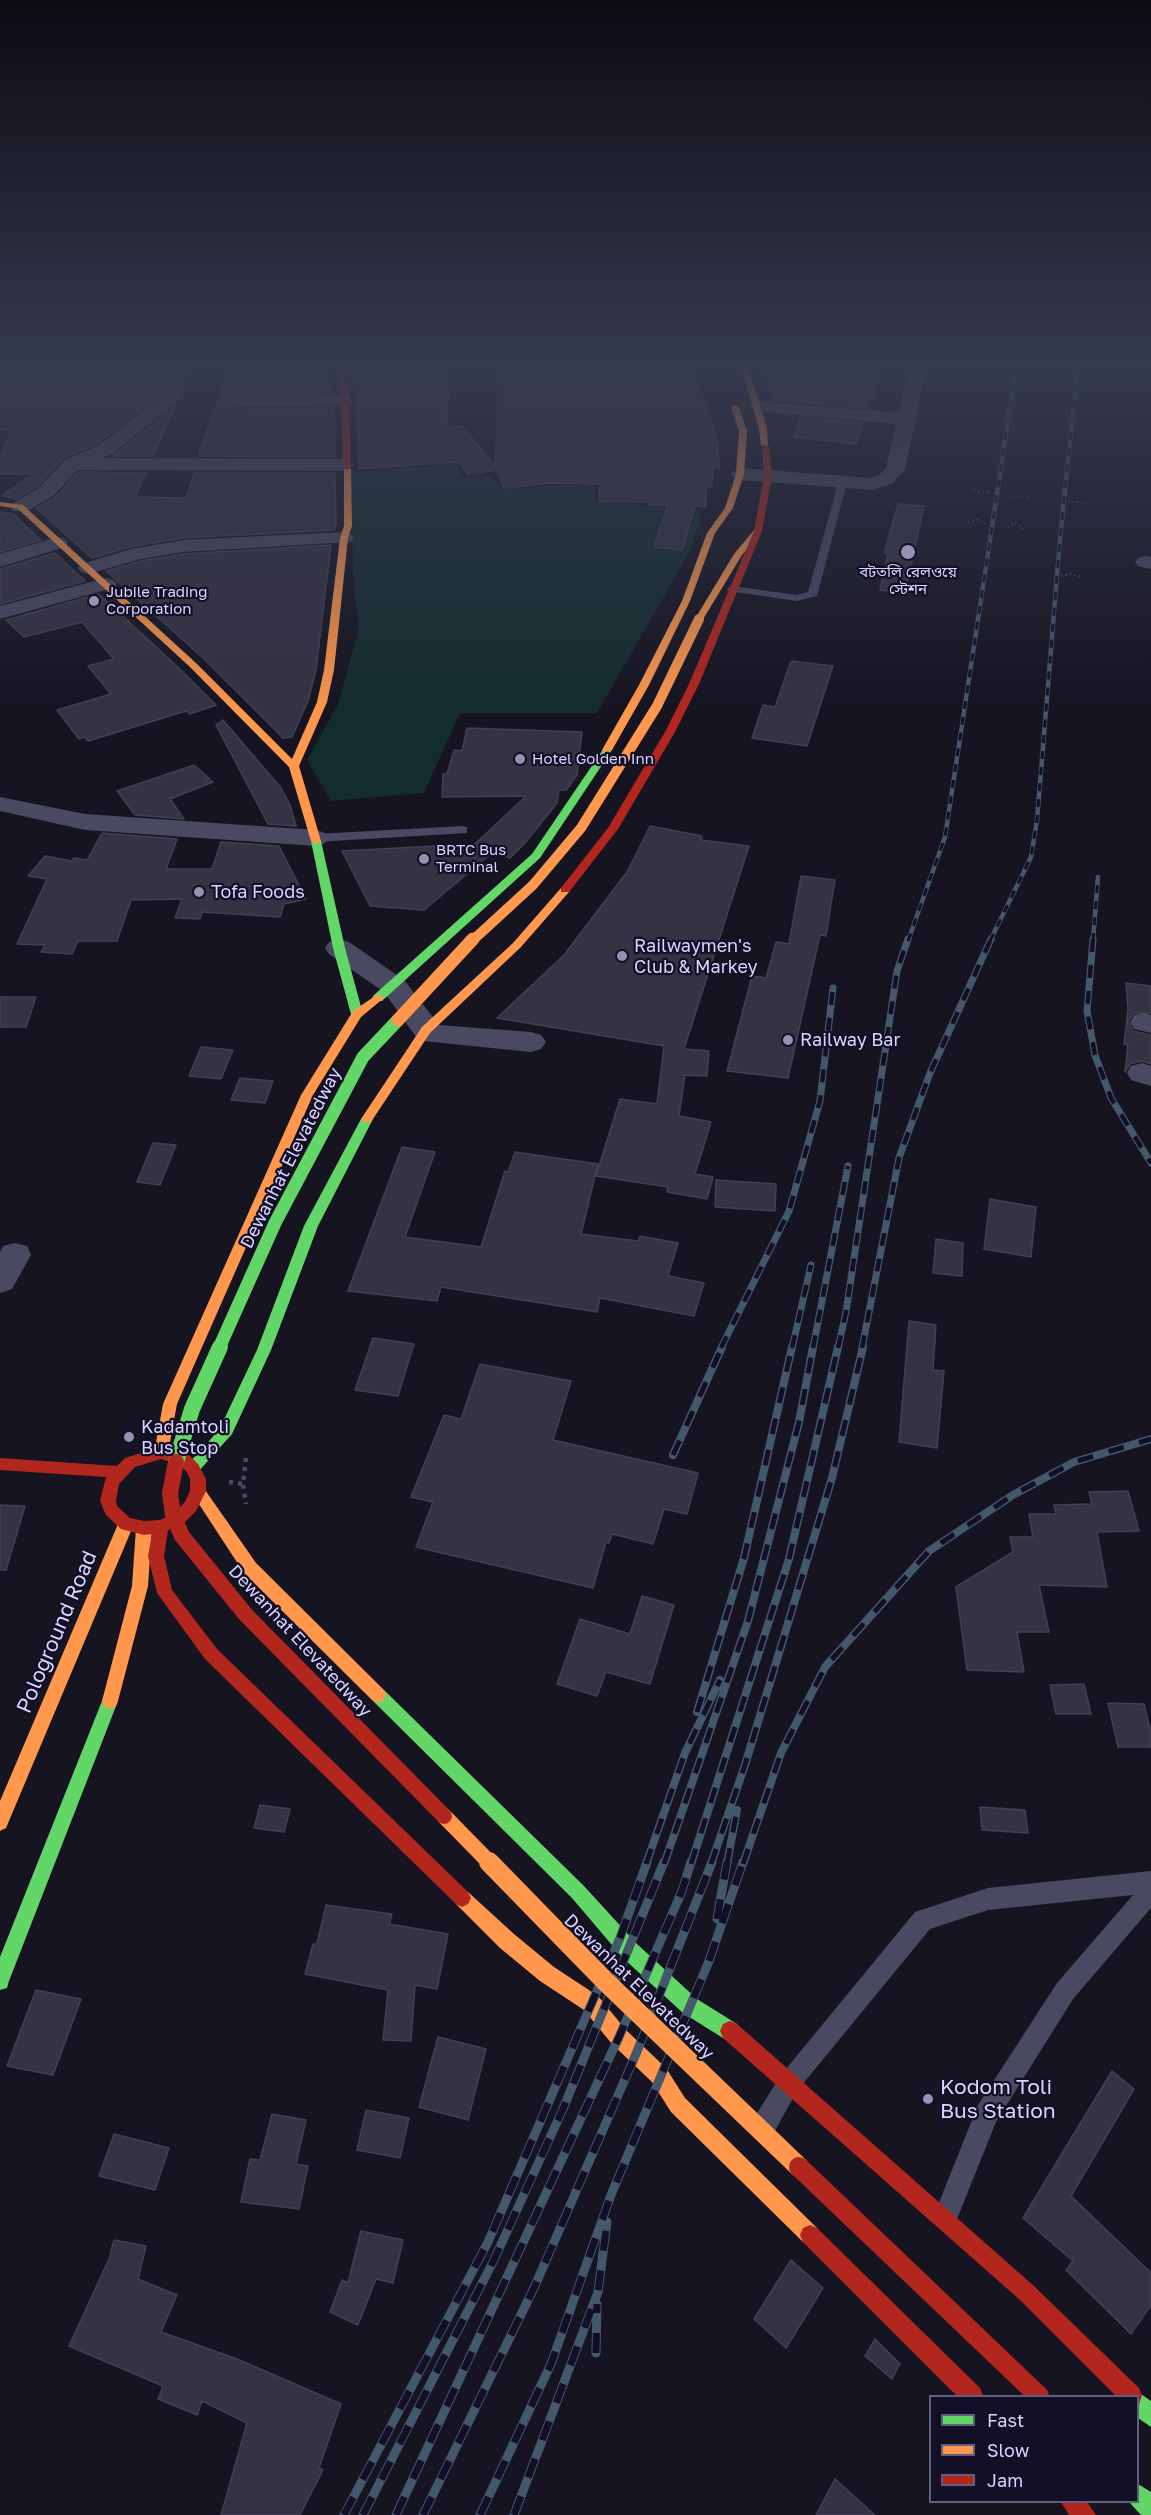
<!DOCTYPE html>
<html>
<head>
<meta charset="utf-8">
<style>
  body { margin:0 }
  #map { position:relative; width:1151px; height:2515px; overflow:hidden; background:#161421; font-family:"Golos Text",sans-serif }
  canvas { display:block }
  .legend { position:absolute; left:929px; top:2395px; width:210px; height:108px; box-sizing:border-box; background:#130f26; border:2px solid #625e7d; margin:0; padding:8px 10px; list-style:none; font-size:18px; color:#d9d4ff }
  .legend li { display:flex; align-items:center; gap:12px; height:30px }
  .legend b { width:30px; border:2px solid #625e7d }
</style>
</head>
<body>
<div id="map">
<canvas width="1151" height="2515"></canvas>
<ul class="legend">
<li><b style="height:8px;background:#63d668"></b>Fast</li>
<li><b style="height:8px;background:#ff974d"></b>Slow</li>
<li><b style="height:8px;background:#b3261e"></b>Jam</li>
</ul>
</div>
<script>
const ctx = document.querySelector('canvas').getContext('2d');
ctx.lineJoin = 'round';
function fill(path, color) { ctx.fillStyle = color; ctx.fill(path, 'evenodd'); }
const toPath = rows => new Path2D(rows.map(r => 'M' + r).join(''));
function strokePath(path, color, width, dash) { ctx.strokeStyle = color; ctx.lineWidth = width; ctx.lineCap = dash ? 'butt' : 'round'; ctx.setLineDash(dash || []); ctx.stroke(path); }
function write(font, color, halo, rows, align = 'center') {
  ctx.font = font + ' "Golos Text","Noto Sans Bengali",sans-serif'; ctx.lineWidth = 4.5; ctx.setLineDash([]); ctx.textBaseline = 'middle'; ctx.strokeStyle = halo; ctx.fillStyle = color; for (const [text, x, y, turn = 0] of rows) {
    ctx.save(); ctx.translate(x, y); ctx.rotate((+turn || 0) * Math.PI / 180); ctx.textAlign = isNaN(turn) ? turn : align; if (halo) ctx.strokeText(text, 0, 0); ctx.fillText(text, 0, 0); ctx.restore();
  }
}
fill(toPath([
  [458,464,462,477,491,476,502,489,593,484,596,501,699,510,701,519,689,553,597,713,460,713,424,793,331,801,307,760,338,704,359,630,353,573,351,472]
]), '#132c2d');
const building = toPath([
  [0,362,170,362,164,392,97,444,63,458,38,486,16,499,2,496,31,474,0,474,0,457,12,430,0,430,0,362],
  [232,362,325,362,334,394,239,395,228,403,239,409,334,408,335,457,200,456,199,453,232,362],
  [347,362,450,362,447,428,462,426,495,466,500,362,694,362,699,388,718,441,719,468,713,468,712,487,706,487,706,507,695,506,682,550,654,547,668,505,649,505,649,502,599,501,600,484,550,483,504,488,496,470,468,475,458,462,359,469,356,392,347,362],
  [762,362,878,362,874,375,880,376,868,408,772,400,762,362],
  [176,405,153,456,113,456,176,405],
  [801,417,863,423,856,444,793,437,801,417],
  [78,472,146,473,135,497,182,498,187,496,194,473,335,473,336,526,334,530,183,538,130,547,92,558,36,508,55,498,78,472],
  [898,504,924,506,905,593,880,590,888,554,884,553,898,504],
  [0,512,13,514,41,540,0,552,0,512],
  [331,545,316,670,308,701,292,737,283,738,203,658,106,571,141,561,183,554,331,545],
  [55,553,85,581,0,604,0,569,55,553],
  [99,594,183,672,216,705,190,714,186,711,88,741,85,737,79,739,57,710,111,694,88,666,114,659,82,622,24,637,6,620,99,594],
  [791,661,833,666,807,746,752,738,763,705,775,707,791,661],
  [223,720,281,788,290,805,296,826,268,824,216,725,223,720],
  [467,728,582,732,577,775,566,790,559,790,557,803,525,843,510,858,493,852,424,910,370,906,342,851,475,844,526,796,442,797,443,774,447,774,454,750,462,751,467,728],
  [194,765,213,782,170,799,184,819,135,815,117,791,194,765],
  [650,826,702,836,701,840,749,846,684,1049,709,1051,707,1076,685,1075,679,1116,711,1122,695,1174,713,1177,707,1199,667,1192,668,1187,596,1176,620,1099,657,1104,664,1046,497,1018,564,955,627,872,650,826],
  [102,833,177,839,166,869,212,869,221,842,279,846,306,899,284,904,280,917,202,912,200,919,175,918,182,899,131,900,117,941,78,941,72,954,41,952,45,945,17,944,47,879,28,876,45,856,72,861,74,858,87,860,102,833],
  [801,876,835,880,826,936,820,935,788,1078,727,1071,752,976,766,978,776,942,789,944,801,876],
  [1126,983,1151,986,1151,1013,1134,1013,1128,1021,1133,1031,1151,1035,1151,1064,1141,1061,1130,1064,1125,1072,1128,1045,1124,1044,1128,1010,1126,983],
  [0,997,36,997,26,1027,0,1027,0,997],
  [201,1047,233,1050,221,1079,189,1076,201,1047],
  [240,1078,273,1081,265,1103,231,1100,240,1078],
  [153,1143,176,1145,160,1185,137,1182,153,1143],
  [402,1147,435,1152,405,1237,481,1247,505,1171,508,1172,515,1152,598,1164,581,1234,638,1241,640,1236,678,1243,668,1276,704,1283,694,1316,600,1298,597,1312,441,1287,437,1301,348,1291,402,1147],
  [716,1180,776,1184,775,1211,715,1207,716,1180],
  [990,1199,1036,1207,1031,1257,984,1249,990,1199],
  [936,1239,963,1243,962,1276,933,1273,936,1239],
  [909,1321,936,1325,933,1370,944,1371,937,1448,899,1442,909,1321],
  [373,1338,414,1344,398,1396,355,1390,373,1338],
  [480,1364,571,1381,553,1440,698,1473,687,1514,664,1509,653,1544,612,1534,609,1543,606,1542,593,1588,416,1547,433,1502,411,1497,444,1415,461,1419,480,1364],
  [1128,1491,1139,1531,1097,1532,1107,1587,1039,1585,1049,1632,1017,1632,1024,1672,967,1670,956,1587,1013,1552,1010,1537,1033,1537,1029,1514,1056,1514,1054,1505,1092,1504,1089,1492,1128,1491],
  [0,1505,25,1506,6,1570,0,1570,0,1505],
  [642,1596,674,1605,650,1684,606,1672,597,1696,557,1684,580,1619,630,1634,642,1596],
  [1084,1684,1091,1714,1056,1714,1050,1685,1084,1684],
  [1108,1703,1144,1704,1151,1733,1151,1747,1118,1747,1108,1703],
  [260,1805,290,1809,284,1832,254,1828,260,1805],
  [980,1807,1025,1810,1028,1833,982,1830,980,1807],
  [326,1905,392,1914,389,1924,448,1934,437,1989,415,1985,411,2041,383,2040,388,1990,305,1974,313,1944,317,1944,326,1905],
  [36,1990,81,1999,53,2075,7,2066,36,1990],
  [438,2037,486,2049,468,2120,419,2107,438,2037],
  [1112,2071,1134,2089,1071,2196,1151,2273,1151,2305,1131,2334,1066,2270,1073,2261,1023,2218,1112,2071],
  [366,2110,409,2118,400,2158,357,2150,366,2110],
  [272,2114,306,2120,296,2164,308,2166,299,2209,241,2202,250,2159,260,2160,272,2114],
  [114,2134,169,2148,155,2190,99,2176,114,2134],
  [361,2231,403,2240,393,2283,376,2279,358,2325,330,2312,342,2280,348,2283,361,2231],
  [114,2240,146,2246,138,2279,177,2295,161,2332,237,2359,341,2404,319,2468,323,2470,300,2515,221,2515,247,2423,202,2401,197,2415,158,2399,163,2386,69,2346,109,2259,114,2240],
  [791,2260,823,2288,786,2348,754,2319,791,2260],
  [875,2339,900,2364,892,2379,865,2356,875,2339],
  [835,2479,875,2515,816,2515,835,2479]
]);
fill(building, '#343243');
strokePath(building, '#433f54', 1.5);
strokePath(toPath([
  [974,490,982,493,990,491],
  [1013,496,1030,498],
  [1068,501,1088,503],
  [968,522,979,519,987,526],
  [1008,527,1015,522,1026,531],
  [1061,576,1071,574,1082,577]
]), '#44505f', 2, [1.5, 3]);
strokePath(toPath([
  [246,1458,243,1484,246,1504],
  [229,1482,243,1484]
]), '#44505f', 4.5, [4, 5]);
fill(toPath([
  [839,480,847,482,817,596,797,601,728,591,727,589,732,586,797,595,808,592,839,480],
  [463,826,467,827,467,833,316,842,310,838,316,834,463,826],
  [1151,1871,1151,1908,1073,1999,996,2122,955,2224,946,2227,937,2224,934,2215,978,2105,1057,1983,1133,1895,988,1910,930,1929,797,2091,772,2136,763,2139,754,2136,751,2127,754,2118,781,2075,915,1912,988,1888,1151,1871]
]), '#4a4962');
fill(toPath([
  [172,362,190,362,180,399,112,454,101,458,345,459,354,465,345,471,77,470,53,496,27,511,13,511,10,507,13,503,39,488,65,460,98,446,166,393,172,362],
  [910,362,928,362,905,469,893,483,874,490,740,480,730,474,740,468,872,478,879,475,886,468,896,424,756,411,747,406,756,401,899,413,910,362],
  [345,396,351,397,354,401,351,405,239,407,230,402,239,397,345,396],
  [344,532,351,534,354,538,351,542,183,552,141,559,88,574,81,572,78,568,81,564,131,549,183,540,344,532],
  [58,537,65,539,68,543,65,547,0,567,0,554,58,537],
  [1145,556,1151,557,1151,569,1138,566,1135,562,1138,558,1145,556],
  [106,578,113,580,117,584,113,588,0,619,0,606,106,578],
  [0,797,85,814,316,830,325,833,329,838,325,843,316,846,85,830,0,811,0,797],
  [339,939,349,942,404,980,439,1025,531,1032,541,1035,546,1042,541,1049,531,1052,423,1041,416,1037,384,992,329,954,325,948,329,942,339,939],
  [1144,1013,1151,1015,1151,1033,1134,1029,1130,1022,1134,1015,1144,1013],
  [1142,1063,1151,1066,1151,1086,1131,1080,1127,1073,1131,1066,1142,1063],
  [15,1243,27,1246,31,1255,12,1289,0,1293,0,1252,3,1246,15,1243]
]), '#4a4962');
fill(toPath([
  [607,747,612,750,540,858,382,1001,374,1001,372,998,374,995,532,854,604,748,607,747],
  [316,838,321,841,345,948,363,1014,357,1018,351,1014,333,948,311,841,316,838],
  [367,1115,373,1119,318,1226,271,1350,232,1434,198,1472,193,1474,188,1472,185,1468,188,1464,219,1430,257,1350,304,1226,361,1119,367,1115],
  [378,1687,384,1690,584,1886,637,1944,697,1999,737,2024,740,2031,737,2038,730,2041,723,2038,683,2013,623,1958,572,1898,372,1700,370,1695,372,1690,378,1687],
  [110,1693,116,1696,118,1701,9,1981,7,1988,0,1990,0,1957,102,1701,104,1696,110,1693],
  [1138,2392,1151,2401,1151,2427,1138,2418,1138,2396,1130,2396,1138,2392],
  [1138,2484,1151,2492,1151,2515,1141,2515,1130,2503,1138,2502,1138,2484]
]), '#63d668');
fill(toPath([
  [740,362,747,362,767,429,768,448,761,446,759,429,740,362],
  [735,405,739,407,747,431,744,474,733,508,715,533,690,601,649,685,612,750,604,752,602,750,639,685,682,601,707,533,725,508,736,474,739,431,731,407,735,405],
  [344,466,351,468,352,526,348,538,334,670,327,702,299,766,321,841,316,844,311,841,289,767,190,667,18,509,0,506,0,502,23,505,196,663,292,759,317,702,324,670,340,538,344,526,344,466],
  [755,529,762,531,742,555,702,621,696,621,695,619,734,554,755,529],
  [565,887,570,890,569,892,521,947,430,1033,371,1122,363,1122,361,1119,363,1116,422,1027,513,943,561,888,565,887],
  [378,994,384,998,361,1017,313,1095,177,1404,168,1453,166,1457,161,1459,156,1457,154,1453,163,1404,301,1095,353,1011,378,994],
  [198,1485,203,1487,256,1563,384,1690,386,1695,384,1700,378,1703,372,1700,244,1573,193,1495,190,1491,193,1487,198,1485],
  [126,1517,131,1519,134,1524,6,1828,0,1831,0,1801,118,1524,121,1519,126,1517],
  [144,1521,149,1523,152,1528,148,1586,118,1701,116,1706,110,1709,104,1706,102,1701,132,1586,136,1528,139,1523,144,1521],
  [462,1889,468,1892,514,1934,554,1967,598,1996,626,2030,666,2068,685,2098,817,2228,820,2235,817,2242,810,2245,803,2242,671,2112,652,2082,612,2044,584,2010,540,1981,500,1948,456,1904,453,1898,456,1892,462,1889]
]), '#ff974d');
fill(toPath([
  [333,362,340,362,349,392,351,468,347,470,343,468,341,392,333,362],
  [762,444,769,446,772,476,762,531,699,684,675,732,618,829,569,892,561,892,561,888,608,828,665,732,689,684,754,531,764,476,762,444],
  [161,1447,190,1456,198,1464,206,1479,206,1491,196,1511,183,1524,168,1530,164,1556,172,1590,217,1649,468,1892,471,1898,468,1904,462,1907,456,1904,205,1659,157,1593,148,1556,152,1534,144,1535,121,1529,106,1515,100,1501,106,1477,0,1470,0,1458,117,1466,125,1458,161,1447],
  [161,1459,180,1465,187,1472,190,1479,190,1491,185,1502,173,1514,160,1520,144,1521,130,1518,117,1506,116,1501,119,1484,135,1467,161,1459],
  [730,2021,737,2024,1034,2286,1139,2388,1142,2396,1139,2404,1138,2396,1116,2396,1020,2300,723,2038,720,2031,723,2024,730,2021],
  [810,2225,817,2228,980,2388,983,2396,957,2396,803,2242,800,2235,803,2228,810,2225],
  [1061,2502,1087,2502,1096,2515,1069,2515,1061,2502]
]), '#b3261e');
const railFar3 = toPath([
  [908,941,945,837,1017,362],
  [990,941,1031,857,1037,820,1060,539,1078,362],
  [1093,941,1098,877]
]);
const railFar2 = toPath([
  [1093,939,1087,1011,1095,1055,1111,1098,1151,1163],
  [721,1348,789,1211,820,1101,833,988],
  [792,1348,811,1265],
  [813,1348,848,1166],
  [838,1348,846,1312,897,971,908,939],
  [862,1348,899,1158,930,1073,991,939]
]);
const railFar1 = toPath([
  [673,1455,722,1347],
  [697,1712,744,1558,792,1347],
  [646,1864,685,1753,720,1680],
  [664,1864,748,1621,799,1422,813,1347],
  [691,1864,789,1559,838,1347],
  [711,1864,745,1765,832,1478,863,1347],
  [727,1864,737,1810],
  [743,1864,781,1753,825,1667,929,1551,1013,1495,1074,1462,1151,1439]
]);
const rail = toPath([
  [717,1919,727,1862],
  [596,2353,597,2304],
  [344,2515,488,2242,620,1938,647,1862],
  [363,2515,493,2262,563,2109,664,1862],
  [396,2515,619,2037,682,1891,691,1862],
  [423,2515,534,2288,636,2054,712,1862],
  [480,2515,551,2364,611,2195,709,1961,743,1862],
  [514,2515,598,2292,607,2222]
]);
strokePath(railFar3, '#43596b', 4.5);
strokePath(railFar2, '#43596b', 7);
strokePath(railFar1, '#43596b', 8);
strokePath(rail, '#43596b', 9);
strokePath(railFar3, '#130f26', 3, [8]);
strokePath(railFar2, '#130f26', 4.5, [13]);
strokePath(railFar1, '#130f26', 5, [16]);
strokePath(rail, '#130f26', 7, [20]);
strokePath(toPath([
  [219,1348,275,1223,363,1057,398,1020]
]), '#63d668', 13);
strokePath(toPath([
  [176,1462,192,1409,220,1347]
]), '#63d668', 16);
strokePath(toPath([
  [472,941,533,885,581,828,657,706,699,619]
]), '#ff974d', 10);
strokePath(toPath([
  [398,1020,473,939]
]), '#ff974d', 13);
strokePath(toPath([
  [444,1816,491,1864]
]), '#ff974d', 16);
strokePath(toPath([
  [489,1862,606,1982,799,2167]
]), '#ff974d', 20);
strokePath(toPath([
  [176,1462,170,1493,173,1515,182,1536,246,1615,444,1816]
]), '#b3261e', 16);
strokePath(toPath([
  [799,2167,1039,2396]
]), '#b3261e', 20);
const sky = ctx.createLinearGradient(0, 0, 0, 714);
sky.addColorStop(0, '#0c0b12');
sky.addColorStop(0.51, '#363a4e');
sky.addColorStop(1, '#363a4e00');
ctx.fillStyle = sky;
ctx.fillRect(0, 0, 1151, 714);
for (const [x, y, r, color] of [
  [908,552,8,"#9591b1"],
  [94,601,6,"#9591b1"],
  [520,759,6,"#9591b1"],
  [424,859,6,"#9591b1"],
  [199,892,6,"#9591b1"],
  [622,956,6,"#9591b1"],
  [788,1040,6,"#9591b1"],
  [129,1437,6,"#9591b1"],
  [928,2099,6,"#9591b1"]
]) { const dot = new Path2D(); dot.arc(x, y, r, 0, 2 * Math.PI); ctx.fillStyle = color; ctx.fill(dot); strokePath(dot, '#130f26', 2); }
write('15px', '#d9d4ff', '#130f26', [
  ["বটতলি রেলওয়ে",908,572,"center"],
  ["স্টেশন",908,589,"center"],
  ["Jubile Trading",106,592],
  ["Corporation",106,609],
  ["Hotel Golden Inn",532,759],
  ["BRTC Bus",436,850],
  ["Terminal",436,867]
], 'left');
write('18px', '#d9d4ff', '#130f26', [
  ["Tofa Foods",211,892],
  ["Railwaymen's",634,946],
  ["Club & Markey",634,967],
  ["Railway Bar",800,1040],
  ["Kadamtoli",141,1427],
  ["Bus Stop",141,1448]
], 'left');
write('18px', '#d9d4ff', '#130f26', [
  ["Dewanhat Elevatedway",291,1158,-63],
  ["Dewanhat Elevatedway",300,1641,47],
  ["Dewanhat Elevatedway",639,1987,44]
]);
write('21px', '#d9d4ff', '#130f26', [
  ["Pologround Road",57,1632,-67]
]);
write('21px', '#d9d4ff', '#130f26', [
  ["Kodom Toli",940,2087],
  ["Bus Station",940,2111]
], 'left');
</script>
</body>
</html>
